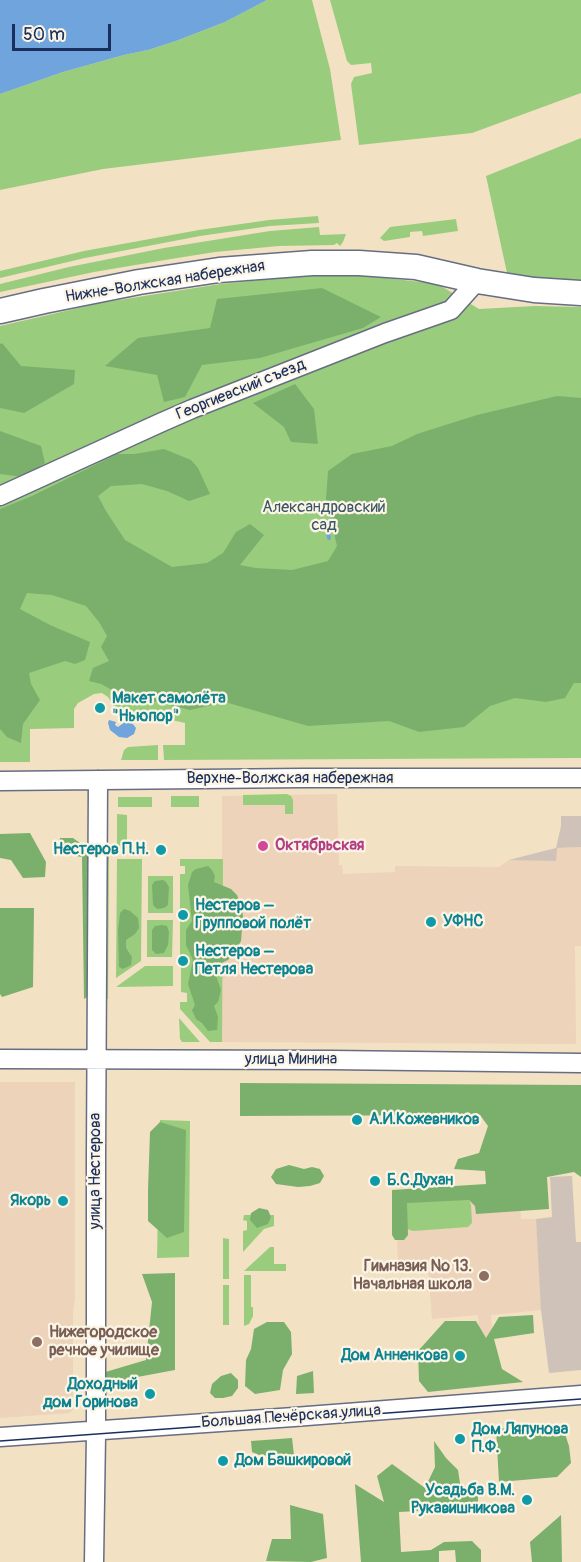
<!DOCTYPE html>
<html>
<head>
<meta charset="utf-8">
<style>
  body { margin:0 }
  #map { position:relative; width:581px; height:1562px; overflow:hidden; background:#f3e1c4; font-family:Pangolin,sans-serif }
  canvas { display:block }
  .scale { position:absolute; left:12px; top:24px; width:99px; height:27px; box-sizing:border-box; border:3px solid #1b2f5e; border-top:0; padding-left:8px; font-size:18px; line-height:21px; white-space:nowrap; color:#1b2f5e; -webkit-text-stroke:4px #fcf5e5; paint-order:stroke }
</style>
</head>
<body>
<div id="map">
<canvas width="581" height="1562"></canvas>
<div class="scale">50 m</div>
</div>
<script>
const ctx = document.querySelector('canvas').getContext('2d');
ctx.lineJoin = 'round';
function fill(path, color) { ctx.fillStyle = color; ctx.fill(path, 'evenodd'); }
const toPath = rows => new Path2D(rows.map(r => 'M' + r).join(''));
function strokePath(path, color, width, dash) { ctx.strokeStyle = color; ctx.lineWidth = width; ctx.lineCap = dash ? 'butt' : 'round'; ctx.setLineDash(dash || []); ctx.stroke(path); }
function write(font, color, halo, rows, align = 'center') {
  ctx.font = font + ' Pangolin,sans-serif'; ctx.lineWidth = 4.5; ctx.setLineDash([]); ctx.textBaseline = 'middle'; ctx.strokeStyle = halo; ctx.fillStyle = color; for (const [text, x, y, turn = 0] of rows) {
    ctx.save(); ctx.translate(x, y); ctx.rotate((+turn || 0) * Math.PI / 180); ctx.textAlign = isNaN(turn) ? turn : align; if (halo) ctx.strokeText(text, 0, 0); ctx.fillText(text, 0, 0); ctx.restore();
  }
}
fill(toPath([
  [337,794,339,865,342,865,343,874,395,872,395,866,499,867,509,860,557,848,581,847,581,946,575,946,576,1044,222,1042,222,796],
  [0,1082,75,1082,75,1299,73,1312,73,1410,69,1413,0,1418],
  [519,1185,521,1219,536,1219,542,1310,491,1315,496,1378,484,1379,478,1315,432,1319,428,1265,398,1267,396,1197]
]), '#ecd3ba');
fill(toPath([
  [561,816,581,816,581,847,557,848,556,861,509,860,556,848,561,826],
  [572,1176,576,1242,581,1242,581,1370,549,1373,541,1310,536,1219,552,1217,550,1177]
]), '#cec2b9');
fill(toPath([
  [267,0,312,0,330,69,341,140,103,169,0,190,0,94,63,72,124,55,148,50,176,41,225,22],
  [330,0,581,0,581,93,472,133,359,145,351,84,354,77,372,73,371,63,351,65,347,61],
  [581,138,581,280,535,278,507,273,486,176],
  [318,216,319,223,270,226,200,236,85,258,0,278,0,271,84,251,199,230,269,220],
  [456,219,458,231,423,236,422,231,410,232,410,237,384,241,380,238,390,227],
  [319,227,320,235,346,234,343,242,340,246,337,243,334,245,279,246,215,252,165,260,94,272,0,292,0,284,69,267,164,248,270,231],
  [358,275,430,283,441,286,479,309,535,306,581,307,581,758,164,760,163,745,185,745,185,723,114,707,108,697,102,693,94,694,78,703,74,709,74,728,30,729,30,762,0,762,0,326,100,303,220,284,302,276],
  [158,745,158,760,121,760,124,750,128,747],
  [287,794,291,796,293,800,293,814,285,814,285,805,243,805,243,795],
  [171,796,199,796,199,807,171,807],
  [118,797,152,797,152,807,118,807],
  [117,814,127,815,127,849,117,849],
  [101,856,109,856,108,999,100,999],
  [117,859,142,859,141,961,116,978],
  [180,859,223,859,222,1042,210,1042,180,1009,180,1002,187,1002,187,993,181,992,181,967,186,967,186,956,180,955,180,921,186,921,186,910,180,910,180,874,185,874,185,866,180,866],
  [148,876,173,876,173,913,148,913],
  [147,920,173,920,172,957,147,957],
  [145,966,173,966,173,986,116,987],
  [179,1018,200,1042,182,1042,180,1039],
  [160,1120,190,1121,189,1257,157,1258],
  [469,1199,471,1205,472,1223,468,1227,413,1231,407,1229,405,1202],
  [244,1215,274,1215,274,1226,264,1229,243,1252,243,1231,247,1230,247,1221,243,1220],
  [223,1238,229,1239,229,1279,223,1279],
  [270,1247,274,1247,274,1264,286,1264,286,1271,244,1271],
  [244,1275,251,1275,251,1307,253,1307,253,1316,249,1324,244,1326],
  [223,1285,229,1285,229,1325,223,1325]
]), '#99cd7d');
fill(toPath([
  [322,288,381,317,363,328,260,358,202,365,185,397,164,402,157,375,105,366,138,338,210,328,217,299],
  [2,343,21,366,75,370,74,384,24,413,0,408,0,344],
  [295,384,314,409,318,444,291,442,284,427,253,403],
  [557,396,581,398,581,683,574,683,565,698,546,702,515,698,490,706,464,727,419,732,389,721,308,726,225,702,190,710,158,702,123,696,101,684,89,681,93,668,109,661,101,647,107,636,99,622,86,606,52,595,27,593,20,609,50,625,90,642,85,660,75,664,65,661,29,673,31,684,40,700,23,724,21,743,7,737,0,729,0,509,32,496,117,454,134,454,164,449,191,460,198,468,210,494,189,501,167,491,142,484,111,486,98,496,106,511,125,540,172,567,207,563,223,553,236,532,250,524,264,535,240,565,256,568,292,570,328,561,337,546,326,499,328,471,352,454,392,446,417,434,477,415],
  [0,431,41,446,45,463,23,477,0,474],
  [30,833,46,862,45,877,23,878,11,860,0,858,0,834],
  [60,838,73,838,94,853,93,993,84,999,82,857,58,853],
  [208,866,212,870,215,876,214,882,231,889,237,895,240,903,243,915,241,941,234,953,228,960,219,964,215,973,221,990,218,1002,214,1006,218,1017,217,1030,208,1031,202,1023,196,1019,192,1010,195,1005,188,984,193,960,186,945,186,930,192,921,188,885,192,872,196,869],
  [163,880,166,882,169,887,168,905,164,908,157,909,153,905,152,885,155,881],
  [0,908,34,908,33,987,2,997,0,994],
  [124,909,130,911,138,918,139,928,135,934,126,940,126,948,132,957,131,965,123,969,119,967,118,930,120,913],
  [162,925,167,926,169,932,168,945,164,953,156,954,152,950,152,930,155,926],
  [240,1083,581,1085,581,1177,574,1172,547,1177,549,1209,476,1214,475,1206,469,1200,407,1203,408,1235,404,1240,395,1240,392,1235,392,1190,486,1184,485,1171,454,1169,458,1159,479,1153,488,1126,480,1115,240,1116],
  [160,1122,186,1130,184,1232,167,1238,148,1221,148,1190,150,1132],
  [289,1165,304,1169,312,1167,320,1169,324,1176,320,1183,310,1186,298,1187,276,1184,271,1177,276,1169],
  [259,1208,268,1210,271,1217,268,1224,257,1228,250,1220,251,1213],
  [175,1273,175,1370,116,1381,103,1392,102,1373,146,1360,152,1302,142,1274],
  [533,1315,534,1333,494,1339,502,1369,523,1382,428,1392,419,1381,418,1351,445,1321,476,1321,486,1338,499,1317],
  [267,1322,284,1322,291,1332,292,1354,283,1370,280,1390,255,1394,245,1386,246,1360,251,1349,254,1329],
  [313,1371,314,1393,296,1394,297,1376],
  [231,1373,238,1380,238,1388,232,1396,223,1398,215,1398,210,1393,212,1384,221,1376],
  [562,1425,569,1446,571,1463,557,1477,499,1482,496,1429],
  [292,1438,295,1464,281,1454,262,1456,252,1452,251,1441],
  [434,1441,446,1458,458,1470,461,1490,478,1492,478,1508,399,1512,401,1552,431,1550,444,1542,472,1541,481,1550,481,1562,456,1562,455,1550,439,1551,439,1562,361,1562,355,1484,384,1502,377,1476,392,1464,425,1488,435,1467],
  [290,1505,323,1514,327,1558,311,1562,266,1561,272,1539,291,1539],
  [561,1515,562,1562,532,1562,530,1542]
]), '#7ab06c');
fill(toPath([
  [0,0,267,0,225,22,176,41,148,50,124,55,63,72,0,94],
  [109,720,116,722,115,725,118,727,125,722,132,723,136,728,134,734,127,738,119,737,110,730,108,723]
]), '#6fa4dc');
strokePath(toPath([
  [328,532,329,538]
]), '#6fa4dc', 4);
const minor = toPath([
  [0,496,160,423,192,409,385,333,451,310,477,281],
  [0,781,302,778,581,778],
  [0,1059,330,1060,581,1063],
  [0,1437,294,1417,581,1395],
  [94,1562,96,1435,96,1155,98,780]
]);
const major = toPath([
  [0,311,44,301,139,282,219,270,312,263,359,263,416,267,477,281,534,290,581,293]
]);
strokePath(minor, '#676d82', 21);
strokePath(major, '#676d82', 27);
strokePath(minor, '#fff', 18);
strokePath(major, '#fff', 24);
strokePath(toPath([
  [0,1441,581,1399]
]), '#1b2f5e', 1.5);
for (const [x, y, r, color] of [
  [100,708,6,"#0f9aa8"],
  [263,846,6,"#d1479c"],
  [161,850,6,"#0f9aa8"],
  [183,915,6,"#0f9aa8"],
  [431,922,6,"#0f9aa8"],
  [183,961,6,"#0f9aa8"],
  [357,1120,6,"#0f9aa8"],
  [375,1181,6,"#0f9aa8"],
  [63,1201,6,"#0f9aa8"],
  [484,1276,6,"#8d6e63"],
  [37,1342,6,"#8d6e63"],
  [460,1356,6,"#0f9aa8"],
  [150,1394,6,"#0f9aa8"],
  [460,1439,6,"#0f9aa8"],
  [223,1461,6,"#0f9aa8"],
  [527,1500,6,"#0f9aa8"]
]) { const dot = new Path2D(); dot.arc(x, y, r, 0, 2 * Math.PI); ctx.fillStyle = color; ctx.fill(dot); strokePath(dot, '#fcf5e5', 2); }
write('16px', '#1b2f5e', '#fcf5e5', [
  ["Нижне-Волжская набережная",165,282,-9],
  ["Георгиевский съезд",241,390,-22],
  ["Верхне-Волжская набережная",290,779],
  ["улица Минина",291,1060],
  ["улица Нестерова",96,1171,-90],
  ["Большая Печёрская улица",291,1417,-4]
]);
write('16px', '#3a5666', '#fcf5e5', [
  ["Александровский",324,508],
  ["сад",324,526]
]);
write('bold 16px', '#0d838f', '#fcf5e5', [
  ["Макет самолёта",112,699],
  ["\"Ньюпор\"",112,717],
  ["Нестеров П.Н.",149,850,"right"],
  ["Нестеров –",195,906],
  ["Групповой полёт",195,924],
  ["УФНС",443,922],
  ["Нестеров –",195,952],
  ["Петля Нестерова",195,970],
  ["А.И.Кожевников",369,1120],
  ["Б.С.Духан",387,1181],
  ["Якорь",51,1201,"right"],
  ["Дом Анненкова",448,1356,"right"],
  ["Доходный",138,1385,"right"],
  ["дом Горинова",138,1403,"right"],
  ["Дом Ляпунова",472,1430],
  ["П.Ф.",472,1448],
  ["Дом Башкировой",235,1461],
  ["Усадьба В.М.",515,1491,"right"],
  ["Рукавишникова",515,1509,"right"]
], 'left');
write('bold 16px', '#b23c85', '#fcf5e5', [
  ["Октябрьская",275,846]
], 'left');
write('bold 16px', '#785e54', '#fcf5e5', [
  ["Гимназия № 13.",472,1267],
  ["Начальная школа",472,1285],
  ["Нижегородское",49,1333,"left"],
  ["речное училище",49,1351,"left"]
], 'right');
</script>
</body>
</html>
